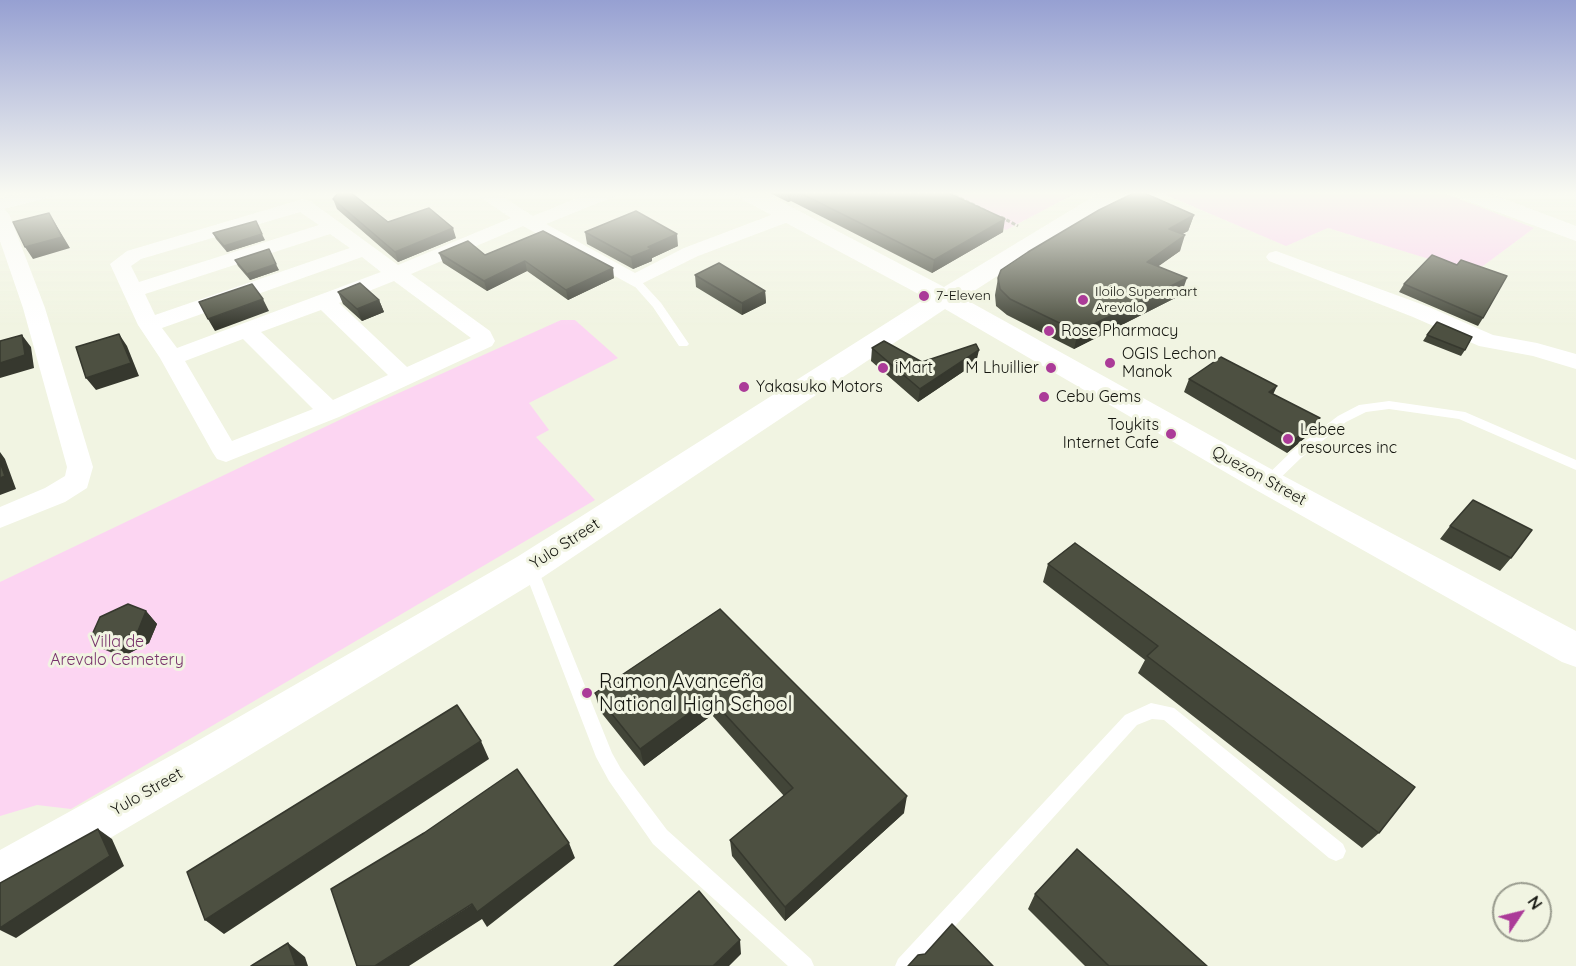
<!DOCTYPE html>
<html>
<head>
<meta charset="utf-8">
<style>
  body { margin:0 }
  #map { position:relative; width:1576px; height:966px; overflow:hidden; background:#f1f4e2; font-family:Quicksand,sans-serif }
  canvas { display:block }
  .north { position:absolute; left:1492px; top:882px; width:60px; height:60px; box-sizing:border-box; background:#f1f4e2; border:2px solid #999b8e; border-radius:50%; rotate:55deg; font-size:16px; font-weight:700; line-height:24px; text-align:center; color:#14150f }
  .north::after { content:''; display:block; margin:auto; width:21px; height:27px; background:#ab3b98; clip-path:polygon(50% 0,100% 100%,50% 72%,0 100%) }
</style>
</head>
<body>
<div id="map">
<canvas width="1576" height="966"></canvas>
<div class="north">N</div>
</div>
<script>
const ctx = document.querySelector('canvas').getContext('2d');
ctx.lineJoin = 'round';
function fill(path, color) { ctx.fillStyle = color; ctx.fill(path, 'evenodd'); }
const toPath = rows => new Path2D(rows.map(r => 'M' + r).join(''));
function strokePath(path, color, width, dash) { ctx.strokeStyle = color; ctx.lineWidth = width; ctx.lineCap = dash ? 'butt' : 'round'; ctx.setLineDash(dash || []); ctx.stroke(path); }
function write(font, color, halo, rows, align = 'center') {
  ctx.font = font + ' Quicksand,sans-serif'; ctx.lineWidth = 6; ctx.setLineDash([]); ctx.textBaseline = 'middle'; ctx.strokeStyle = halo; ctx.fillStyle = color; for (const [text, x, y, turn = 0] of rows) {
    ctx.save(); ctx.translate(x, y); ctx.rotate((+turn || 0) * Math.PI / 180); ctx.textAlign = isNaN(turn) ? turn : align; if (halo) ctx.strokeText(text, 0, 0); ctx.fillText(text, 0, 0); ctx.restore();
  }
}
fill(toPath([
  [925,192,1078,192,1006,230],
  [1159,192,1441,192,1534,228,1483,266,1442,263,1328,228,1286,246],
  [561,320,575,320,618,358,529,403,549,430,536,437,595,500,71,809,37,805,0,816,0,582,350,415]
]), '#fcd5f2');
strokePath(toPath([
  [944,194,948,192,988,212],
  [1001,217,1018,226]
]), '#828478', 3, [4, 2]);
fill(toPath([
  [635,278,639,279,661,303,689,344,687,346,679,346,653,307,630,281,635,278],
  [1389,401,1465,412,1576,460,1576,470,1459,419,1389,409,1366,412,1346,422,1301,458,1273,485,1263,485,1261,482,1263,479,1291,452,1338,416,1359,405,1389,401],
  [530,561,535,563,537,567,612,753,621,769,667,830,811,959,814,966,788,966,653,844,609,781,596,757,523,567,525,563,530,561],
  [1151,703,1174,708,1343,844,1346,851,1343,858,1336,861,1329,858,1164,720,1152,719,1137,725,919,966,895,966,898,959,1125,715,1151,703]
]), '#fff');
fill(toPath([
  [26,192,57,192,54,196,4,209,9,214,45,308,93,467,87,488,65,502,0,528,0,507,45,488,65,476,67,467,23,308,0,241,0,199,26,192],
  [473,192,495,192,533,216,592,192,618,192,615,196,546,224,635,273,684,248,782,211,789,209,798,215,796,219,698,256,635,287,523,226,411,274,490,331,495,341,492,346,339,417,226,462,217,459,213,453,160,358,138,325,110,264,127,251,303,199,310,201,398,265,511,218,473,192],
  [300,212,319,225,139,282,131,266,141,259,300,212],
  [330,234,350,248,155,315,145,294,330,234],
  [362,257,381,272,177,348,162,328,362,257],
  [394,281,471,338,407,367,339,303,394,281],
  [321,310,388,375,333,400,261,332,321,310],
  [243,339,313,409,232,441,185,361,243,339],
  [1276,251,1429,307,1493,335,1537,343,1576,354,1576,369,1533,356,1479,346,1413,317,1269,261,1266,257,1269,253,1276,251]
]), '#fff');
fill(toPath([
  [735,192,763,192,944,287,1101,192,1128,192,963,298,1280,474,1576,631,1576,667,1562,662,1256,490,945,309,543,577,222,772,17,893,0,900,0,850,192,744,517,557,926,298,738,197,735,192]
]), '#fff');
fill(toPath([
  [1454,192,1486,192,1576,226,1576,241,1457,197,1454,192]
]), '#fff');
fill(toPath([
  [768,192,946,192,1003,232,932,273,791,201,788,202],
  [333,199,388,222,456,238,398,262,337,209],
  [1194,215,1188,231,1182,234,1180,251,1158,266,1181,295,1074,349,1007,315,996,306,995,295,998,278],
  [543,231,614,278,568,300,527,271,487,291,443,263,439,253,485,255],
  [585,232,678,246,652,258,652,261,633,269,587,244],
  [213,233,265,240,227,252,216,239],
  [235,260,279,270,250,280,238,266],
  [695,275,765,291,766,303,742,315,696,287],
  [1404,284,1483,318,1478,326,1399,292],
  [338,292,379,300,384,312,362,321,343,304],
  [1427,335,1465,350,1461,356,1423,341],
  [872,348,922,362,976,363,918,402,871,361],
  [1189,379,1273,394,1313,431,1287,453,1184,392],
  [1450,526,1511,558,1500,571,1440,539],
  [1075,543,1379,833,1362,848,1138,673,1145,660,1043,582,1048,564],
  [720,609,904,813,785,921,732,856,730,840,784,796,712,715,644,766,600,711,595,693],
  [146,611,157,624,149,643,122,657,103,649,91,637],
  [1035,894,1207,966,1085,966,1028,909]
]), '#424538');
fill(toPath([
  [788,192,791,192,791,201,788,202],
  [49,213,70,248,33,259,25,247],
  [1194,215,1188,231,1164,244,1169,229],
  [1005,219,1003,232,932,273,934,260],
  [453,228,456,238,398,262,395,252],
  [262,234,265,240,227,252,224,246],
  [677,234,678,246,652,258,652,261,633,269,631,257,648,247],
  [1185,235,1180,251,1142,278,1147,262],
  [525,261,527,271,487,291,484,281],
  [276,264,279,270,250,280,247,274],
  [613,268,614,278,568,300,566,290],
  [1187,278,1181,295,1074,349,1078,332],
  [765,291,766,303,742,315,742,303],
  [263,299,269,311,215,331,208,319],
  [379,300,384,312,362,321,357,309],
  [119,334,127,346,139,376,96,390,86,378],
  [22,335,31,347,34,368,0,378,0,363],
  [979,350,976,363,918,402,920,389],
  [1277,386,1271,399,1269,392],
  [1320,418,1313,431,1287,453,1294,440],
  [0,452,5,459,16,489,0,495],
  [146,611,157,624,149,643,122,657,110,644],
  [710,698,712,715,644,766,640,749],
  [481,741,489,759,224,934,205,920],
  [907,796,904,813,785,921,785,907],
  [98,829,112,839,124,866,16,938,0,930,0,928],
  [569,843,575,858,487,927,482,919,409,966,375,966],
  [740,940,741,954,729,966,713,966],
  [288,943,305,957,308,966,296,966]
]), '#36382e');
const building = toPath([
  [339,192,350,192,388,222,429,208,453,228,395,252,333,199,339,192],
  [798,192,946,192,1005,219,934,260,798,192],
  [1136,192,1142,192,1194,215,1169,229,1185,235,1147,262,1187,278,1078,332,1010,299,1000,289,998,278,1001,270,1028,252,1099,210,1136,192],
  [636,211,677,234,648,247,651,249,631,257,585,232,636,211],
  [49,213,62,237,25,247,13,222,49,213],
  [256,221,262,234,224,246,213,233,256,221],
  [543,231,613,268,566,290,525,261,484,281,439,253,468,241,485,255,543,231],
  [269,249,276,264,247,274,235,260,269,249],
  [1432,255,1457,265,1461,260,1507,276,1483,318,1404,284,1432,255],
  [719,263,765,291,742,303,695,275,719,263],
  [360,283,379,300,357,309,338,292,360,283],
  [252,284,263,299,208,319,199,302,252,284],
  [1437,322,1472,337,1465,350,1427,335,1437,322],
  [119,334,131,363,86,378,76,347,119,334],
  [22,335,25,355,0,363,0,341,22,335],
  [884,341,922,362,976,344,979,350,920,389,872,348,884,341],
  [1221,357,1277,386,1269,392,1320,418,1294,440,1189,379,1221,357],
  [0,462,5,476,0,478,0,462],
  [1473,500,1532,530,1511,558,1450,526,1473,500],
  [1075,543,1415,787,1379,833,1147,656,1158,646,1048,564,1075,543],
  [128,604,146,611,138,631,110,644,91,637,100,617,128,604],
  [720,609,907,796,785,907,730,840,793,788,710,698,640,749,595,693,720,609],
  [457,705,481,741,205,920,187,872,457,705],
  [517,769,569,843,477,912,472,904,375,966,357,966,331,889,424,833,517,769],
  [98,829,110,856,0,928,0,883,98,829],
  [1077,849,1207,966,1109,966,1035,894,1077,849],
  [699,891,740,940,713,966,614,966,699,891],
  [952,924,993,966,908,966,918,955,925,954,952,924],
  [288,943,296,966,251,966,288,943]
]);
fill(building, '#4d5041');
strokePath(building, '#36382e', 1.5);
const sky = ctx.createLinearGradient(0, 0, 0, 327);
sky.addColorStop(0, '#96a0d2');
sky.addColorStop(0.59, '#f9faf2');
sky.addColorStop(1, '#f9faf200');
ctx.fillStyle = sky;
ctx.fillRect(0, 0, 1576, 327);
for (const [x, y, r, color] of [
  [924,296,6,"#ab3b98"],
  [1083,300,6,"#ab3b98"],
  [1049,331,6,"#ab3b98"],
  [1110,363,6,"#ab3b98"],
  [883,368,6,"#ab3b98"],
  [1051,368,6,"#ab3b98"],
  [744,387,6,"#ab3b98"],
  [1044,397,6,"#ab3b98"],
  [1171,434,6,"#ab3b98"],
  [1288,439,6,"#ab3b98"],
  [587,693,6,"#ab3b98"]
]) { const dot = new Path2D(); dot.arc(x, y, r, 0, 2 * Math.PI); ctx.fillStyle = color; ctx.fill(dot); strokePath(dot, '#f1f4e2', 2); }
write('14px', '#14150f', '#f1f4e2', [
  ["Iloilo Supermart",1095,292],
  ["Arevalo",1095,308],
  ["7-Eleven",936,296]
], 'left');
write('16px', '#14150f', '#f1f4e2', [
  ["Rose Pharmacy",1061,331],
  ["OGIS Lechon",1122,354],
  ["Manok",1122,372],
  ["iMart",895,368],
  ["M Lhuillier",1039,368,"right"],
  ["Yakasuko Motors",756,387],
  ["Cebu Gems",1056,397],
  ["Toykits",1159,425,"right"],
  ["Internet Cafe",1159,443,"right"],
  ["Lebee",1300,430],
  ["resources inc",1300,448]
], 'left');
write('16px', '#14150f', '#f1f4e2', [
  ["Quezon Street",1259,476,29],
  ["Yulo Street",565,544,-33],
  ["Yulo Street",147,792,-30]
]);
write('16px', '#79336c', '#f1f4e2', [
  ["Villa de",117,642],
  ["Arevalo Cemetery",117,660]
]);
write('20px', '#14150f', '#f1f4e2', [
  ["Ramon Avanceña",599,682],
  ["National High School",599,705]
], 'left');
</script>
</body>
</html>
